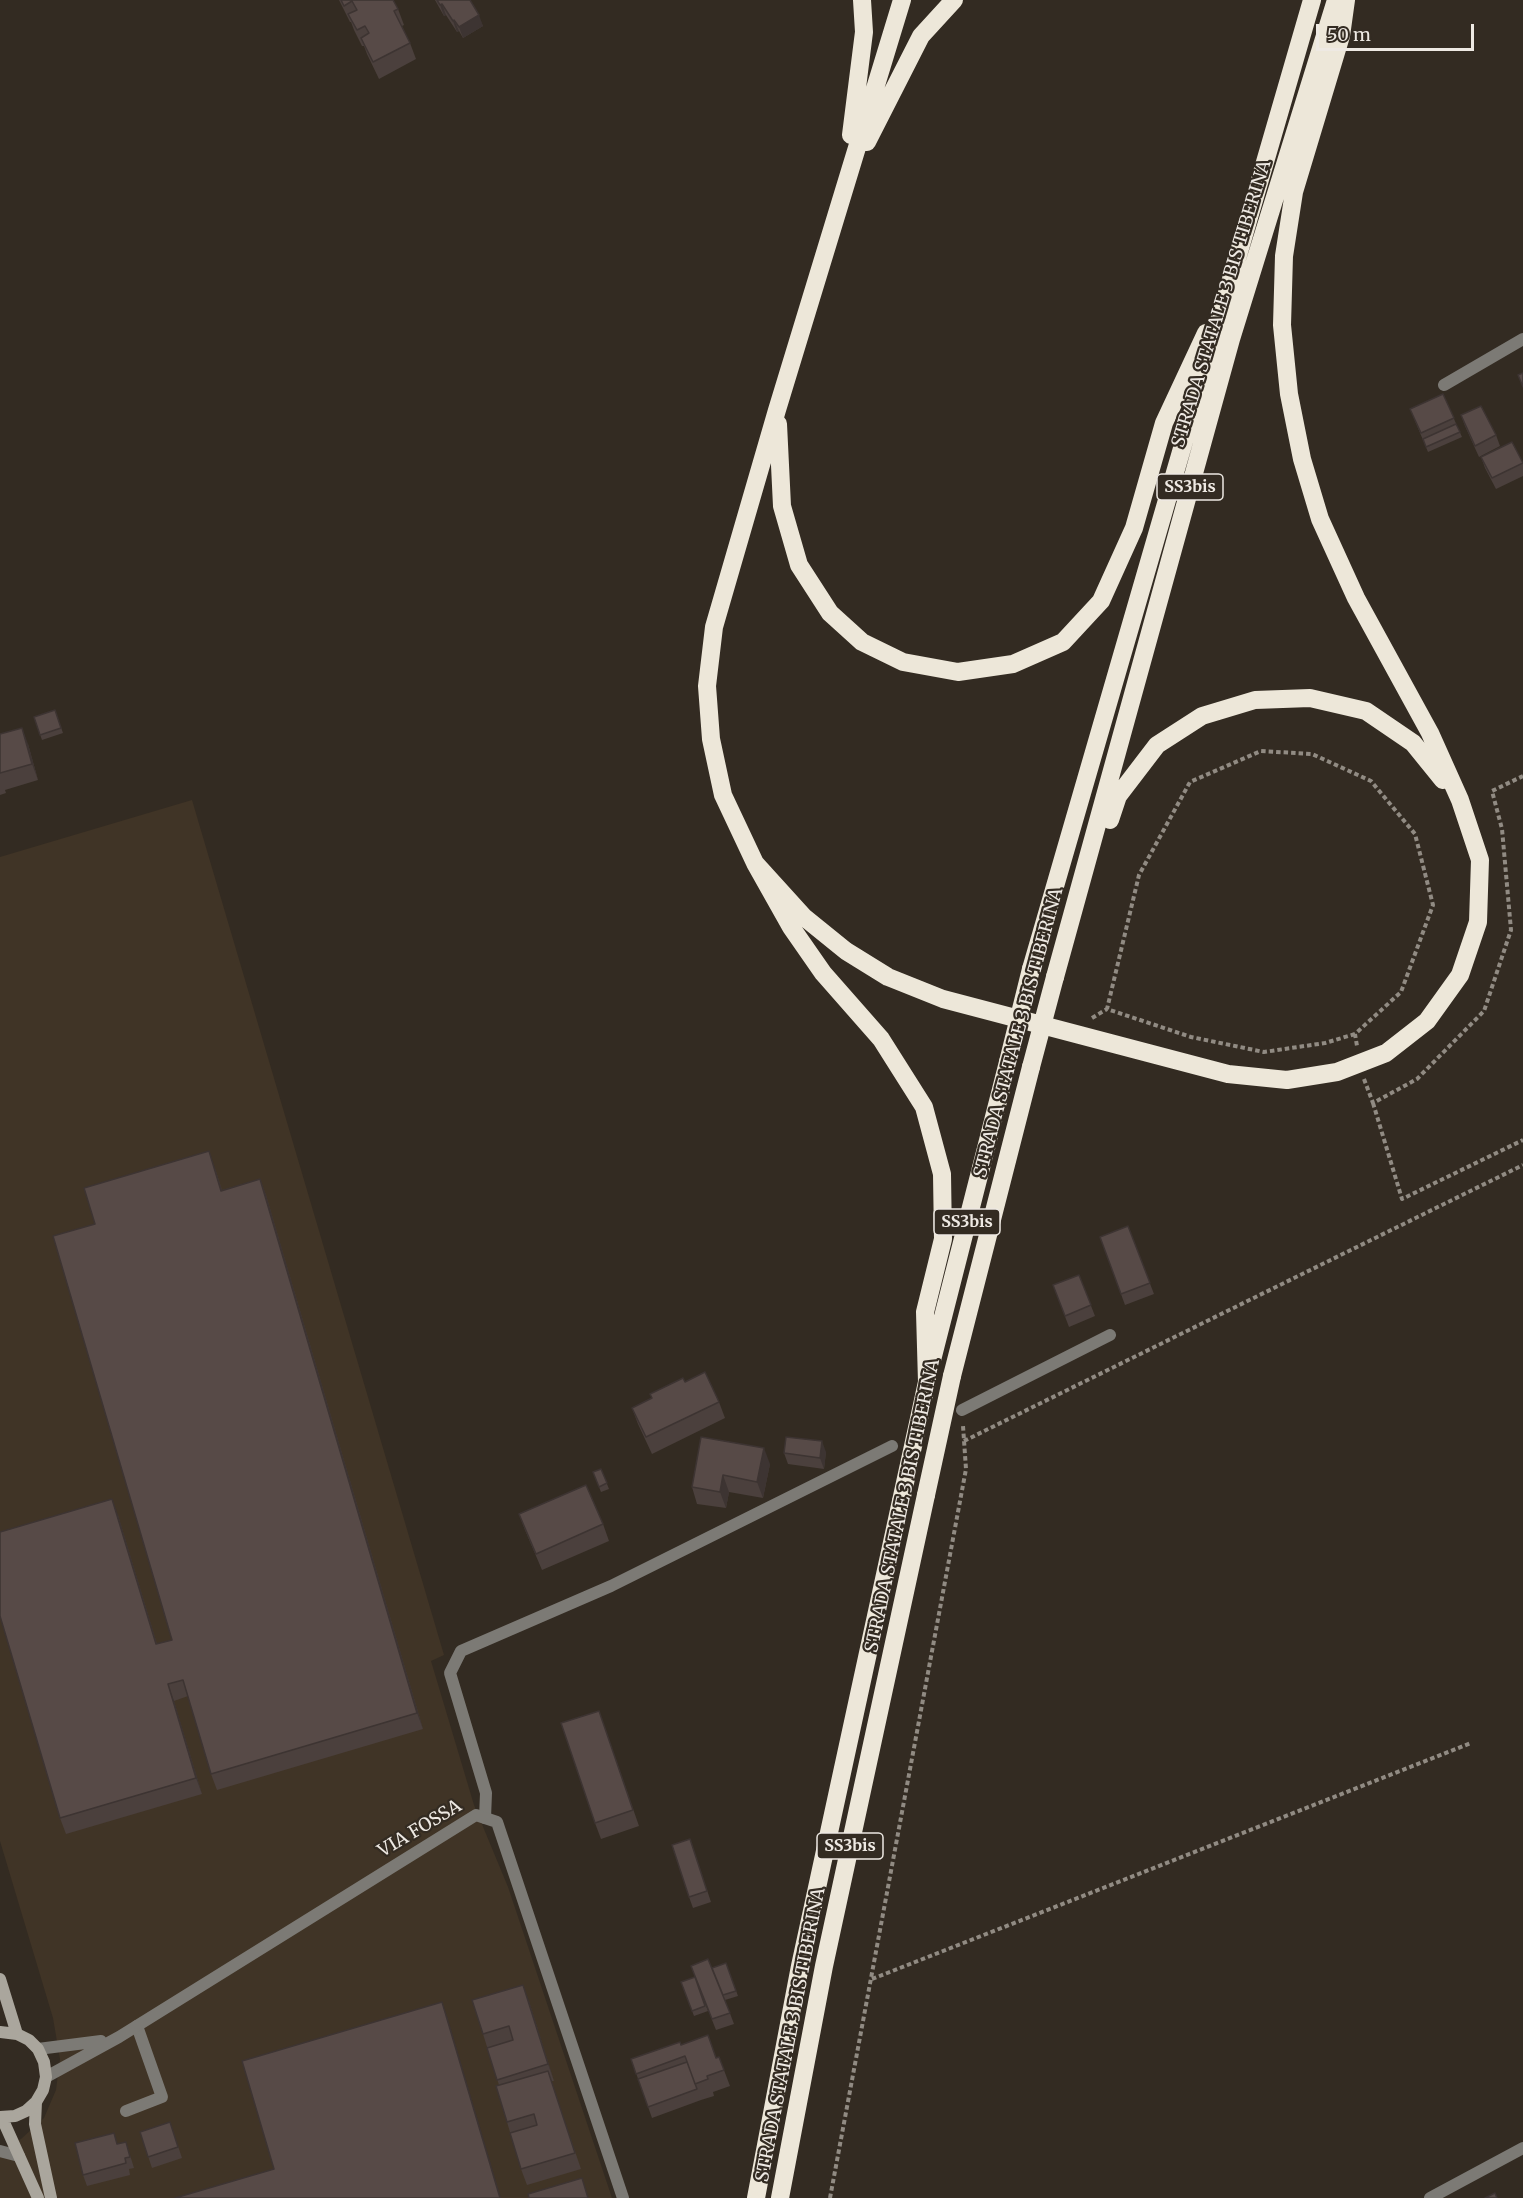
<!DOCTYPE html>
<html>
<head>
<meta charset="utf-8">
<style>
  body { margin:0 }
  #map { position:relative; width:1523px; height:2198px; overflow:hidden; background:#332b22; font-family:Merriweather,serif }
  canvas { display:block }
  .scale { position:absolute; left:1316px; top:24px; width:158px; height:27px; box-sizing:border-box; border:3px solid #eee9e3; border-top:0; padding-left:8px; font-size:18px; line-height:21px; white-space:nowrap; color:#eee9e3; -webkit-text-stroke:4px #332b22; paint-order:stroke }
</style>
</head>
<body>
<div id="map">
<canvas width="1523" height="2198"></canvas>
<div class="scale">50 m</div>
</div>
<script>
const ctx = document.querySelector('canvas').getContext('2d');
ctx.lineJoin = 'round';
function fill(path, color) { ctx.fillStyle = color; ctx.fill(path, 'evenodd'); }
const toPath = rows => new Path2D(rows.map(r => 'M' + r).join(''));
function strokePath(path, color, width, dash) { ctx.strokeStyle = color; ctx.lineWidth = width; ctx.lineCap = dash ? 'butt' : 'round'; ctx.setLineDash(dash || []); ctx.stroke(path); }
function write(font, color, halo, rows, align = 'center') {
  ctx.font = font + ' Merriweather,serif'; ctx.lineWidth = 4.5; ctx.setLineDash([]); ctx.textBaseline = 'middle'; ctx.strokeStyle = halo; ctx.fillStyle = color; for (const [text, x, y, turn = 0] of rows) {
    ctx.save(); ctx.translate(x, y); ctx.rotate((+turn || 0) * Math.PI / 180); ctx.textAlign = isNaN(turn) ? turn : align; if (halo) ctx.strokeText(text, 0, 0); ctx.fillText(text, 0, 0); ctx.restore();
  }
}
fill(toPath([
  [192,800,444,1655,431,1661,474,1805,508,1887,612,2198,0,2198,0,2151,21,2139,44,2118,56,2090,60,2059,53,2018,0,1841,0,857]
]), '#403426');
strokePath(toPath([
  [1092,1018,1107,1009],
  [1355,1034,1325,1043,1264,1052,1191,1037,1107,1009,1139,875,1190,782,1261,751,1312,754,1371,781,1415,834,1433,905,1401,992,1355,1034,1357,1046],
  [1364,1079,1373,1103,1417,1079,1484,1011,1511,930,1502,829,1492,791,1523,776],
  [1373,1103,1402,1199,1523,1140],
  [964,1441,1523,1165],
  [872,1979,1471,1743],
  [830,2198,966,1469,963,1426]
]), '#918b83', 4, [4.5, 3]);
strokePath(toPath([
  [962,1410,1110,1335],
  [485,1818,486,1793,450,1673,461,1651,611,1586,892,1446],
  [126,2111,162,2097,137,2026]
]), '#7c7a75', 12);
strokePath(toPath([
  [1444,385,1523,339],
  [38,2049,101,2041],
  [46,2077,119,2037,476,1815,497,1822,623,2198],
  [0,2151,19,2156],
  [1430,2198,1523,2148]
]), '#7c7a75', 12);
strokePath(toPath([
  [0,1979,17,2034],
  [0,2032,17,2034,29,2040,38,2049,44,2062,46,2077,43,2090,36,2102,26,2111,15,2116,0,2117],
  [36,2102,35,2124,51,2198],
  [2,2118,38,2198]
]), '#aaa69d', 12);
strokePath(toPath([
  [902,0,777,410,714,627,707,686,711,739,723,795,755,863,791,927,823,973,881,1039,924,1107,942,1174,943,1239,925,1312,927,1382],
  [851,135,864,32,862,0],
  [867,142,921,36,954,0],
  [778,424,782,506,799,565,830,613,862,642,903,662,958,672,1013,664,1063,642,1101,601,1134,528,1164,423,1206,333],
  [1110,820,1118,796,1157,745,1202,716,1255,700,1310,698,1366,711,1413,743,1443,780],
  [755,863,804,917,846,951,888,977,943,999,1228,1074,1287,1080,1337,1072,1386,1053,1427,1021,1460,975,1478,922,1480,860,1460,800,1430,733,1356,598,1320,519,1302,459,1289,394,1282,325,1284,256,1294,192,1341,36,1346,0],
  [1031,969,1312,0],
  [1055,977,1231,339,1336,0],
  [932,1360,1008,1062],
  [952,1376,1031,1067],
  [756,2198,800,1966,901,1501],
  [780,2198,824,1966,926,1495]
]), '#ede7d9', 18);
strokePath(toPath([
  [1008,1062,1031,969],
  [1031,1067,1055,977],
  [926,1495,952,1376],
  [901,1501,927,1382]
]), '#ede7d9', 18);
fill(toPath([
  [339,0,393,0,398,9,404,25,402,26,410,43,416,59,379,79,367,54,364,46,362,46,354,30,351,22,350,22],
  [435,0,470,0,483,26,463,38,459,31,457,32,446,15,444,16],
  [1443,394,1462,437,1428,452,1410,409],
  [1461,415,1496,435,1500,446,1479,457,1465,426],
  [1512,442,1523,464,1523,476,1496,489,1485,468,1481,457],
  [55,710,63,733,42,740,34,717],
  [0,734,28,744,38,780,5,790,6,793,0,795],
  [215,1168,222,1190,260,1179,266,1195,423,1729,217,1790,211,1774,188,1696,174,1701,202,1794,66,1834,60,1818,118,1515,157,1644,172,1640,95,1224],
  [1128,1226,1154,1294,1125,1305,1100,1237],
  [1079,1275,1095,1316,1069,1327,1053,1285],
  [685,1382,719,1402,725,1418,652,1454,638,1424,632,1408],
  [701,1437,770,1464,763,1498,729,1492,726,1508,697,1504,692,1487],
  [826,1452,824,1469,788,1464,784,1453],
  [601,1469,609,1489,601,1492,593,1472],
  [519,1514,603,1524,609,1541,542,1570,525,1530],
  [599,1711,639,1826,601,1839,595,1823],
  [690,1839,711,1902,693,1908,689,1897],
  [726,1963,738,1996,725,2000,734,2024,716,2030,695,1977,712,1968],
  [695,1977,708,2011,694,2016,681,1982],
  [529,2001,554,2081,551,2081,581,2169,527,2185,521,2169,507,2122,499,2085,483,2034],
  [681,2045,716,2058,719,2057,730,2086,713,2092,714,2096,701,2100,652,2118,631,2059],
  [170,2122,182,2158,152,2168,140,2132],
  [126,2142,134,2168,129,2169,130,2175,87,2186,83,2175,118,2144]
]), '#4b403d');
fill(toPath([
  [442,4,446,15,444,16,440,5],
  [479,15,483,26,463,38,459,27],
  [454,20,459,31,457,32,453,21],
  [22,728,28,744,38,780,32,764],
  [209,1151,215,1168,227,1207,221,1191],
  [260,1179,266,1195,423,1729,417,1713],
  [822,1441,826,1452,824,1469,820,1458],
  [764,1448,770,1464,763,1498,757,1482],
  [723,1475,729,1492,726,1508,720,1492],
  [112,1499,118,1515,162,1661,156,1644],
  [168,1684,174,1701,202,1794,196,1778],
  [523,1985,529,2001,554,2081,548,2064],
  [442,2002,448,2019,501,2198,500,2198]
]), '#3d3432');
const building = toPath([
  [341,0,393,0,398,9,394,11,410,43,373,62,361,38,369,33,365,26,357,30,348,14,357,10,352,1,344,6,341,0],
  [437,0,470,0,479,15,459,27,454,20,453,21,442,4,440,5,437,0],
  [1523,373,1523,387,1518,375,1523,373],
  [1443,394,1454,418,1421,433,1410,409,1443,394],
  [1481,406,1496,435,1475,446,1461,415,1481,406],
  [1456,424,1460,432,1426,447,1423,439,1456,424],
  [1512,442,1523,463,1492,478,1481,457,1512,442],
  [55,710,61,728,40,735,34,717,55,710],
  [22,728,32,764,0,773,0,734,22,728],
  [209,1151,221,1191,260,1179,417,1713,211,1774,183,1680,168,1684,196,1778,60,1818,0,1616,0,1532,112,1499,156,1644,172,1640,53,1236,95,1224,84,1188,209,1151],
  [1128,1226,1150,1283,1121,1294,1100,1237,1128,1226],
  [1079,1275,1091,1305,1065,1316,1053,1285,1079,1275],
  [705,1372,719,1402,646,1437,632,1408,652,1398,650,1394,681,1379,683,1378,685,1382,705,1372],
  [701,1437,764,1448,757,1482,723,1475,720,1492,692,1487,701,1437],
  [786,1437,822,1441,820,1458,784,1453,786,1437],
  [601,1469,607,1483,599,1487,593,1472,601,1469],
  [586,1485,603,1524,536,1554,519,1514,586,1485],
  [599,1711,633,1810,595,1823,561,1723,599,1711],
  [690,1839,707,1891,689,1897,672,1845,690,1839],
  [708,1959,730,2013,712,2019,691,1966,708,1959],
  [726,1963,736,1991,723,1995,712,1968,726,1963],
  [695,1977,705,2006,692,2011,681,1982,695,1977],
  [523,1985,548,2064,497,2080,487,2048,513,2040,509,2026,483,2034,472,2000,523,1985],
  [442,2002,500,2198,175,2198,274,2169,242,2061,442,2002],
  [708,2035,716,2058,719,2057,724,2070,707,2076,708,2079,695,2084,685,2056,636,2074,631,2059,680,2042,681,2045,708,2035],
  [687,2062,697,2089,648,2107,638,2079,687,2062],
  [548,2071,575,2153,521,2169,510,2133,537,2125,534,2114,507,2122,496,2086,548,2071],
  [170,2122,178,2147,148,2157,140,2132,170,2122],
  [114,2133,117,2144,126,2142,130,2157,125,2158,126,2163,83,2175,75,2143,114,2133],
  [582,2178,588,2198,529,2198,528,2194,582,2178],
  [1495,2193,1497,2198,1485,2198,1495,2193]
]);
fill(building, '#574a47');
strokePath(building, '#3d3432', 1.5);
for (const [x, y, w] of [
  [1190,487,66],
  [967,1222,66],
  [850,1846,66]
]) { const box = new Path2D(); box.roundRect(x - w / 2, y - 13, w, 26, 4.5); ctx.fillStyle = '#332b22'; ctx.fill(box); strokePath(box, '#eee9e3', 1.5); }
write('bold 16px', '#eee9e3', null, [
  ["SS3bis",1190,487],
  ["SS3bis",967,1222],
  ["SS3bis",850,1846]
]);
write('18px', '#eee9e3', '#332b22', [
  ["STRADA STATALE 3 BIS TIBERINA",1222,304,-73],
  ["STRADA STATALE 3 BIS TIBERINA",1019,1033,-75],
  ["STRADA STATALE 3 BIS TIBERINA",903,1506,-78],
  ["VIA FOSSA",420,1829,-31],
  ["STRADA STATALE 3 BIS TIBERINA",791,2035,-79]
]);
</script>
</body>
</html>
